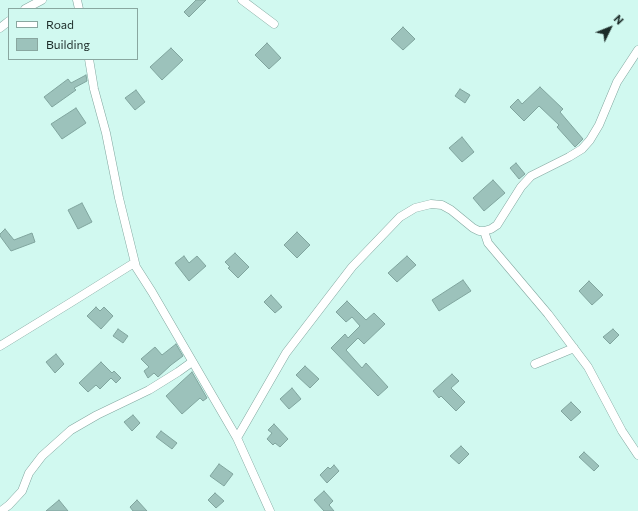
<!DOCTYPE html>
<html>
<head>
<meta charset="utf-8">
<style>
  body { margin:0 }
  #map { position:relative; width:638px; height:511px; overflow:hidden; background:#d1f9f0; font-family:Commissioner,sans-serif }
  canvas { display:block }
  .legend { position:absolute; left:8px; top:8px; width:130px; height:52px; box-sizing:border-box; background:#d1f9f0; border:1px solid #89a7a0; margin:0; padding:5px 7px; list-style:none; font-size:12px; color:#1d2c29 }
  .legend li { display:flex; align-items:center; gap:8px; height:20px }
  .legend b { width:20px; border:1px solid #89a7a0 }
  .north { position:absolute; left:590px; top:8px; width:40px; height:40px; -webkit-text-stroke:3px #d1f9f0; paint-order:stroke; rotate:47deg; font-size:11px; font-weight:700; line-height:16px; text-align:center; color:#1d2c29 }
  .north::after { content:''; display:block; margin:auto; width:14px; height:18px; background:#1d2c29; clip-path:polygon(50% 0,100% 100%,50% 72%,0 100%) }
</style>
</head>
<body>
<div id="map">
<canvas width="638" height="511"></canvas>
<ul class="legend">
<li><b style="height:5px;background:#fff"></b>Road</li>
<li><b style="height:11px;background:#9cc2bb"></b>Building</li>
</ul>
<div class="north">N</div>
</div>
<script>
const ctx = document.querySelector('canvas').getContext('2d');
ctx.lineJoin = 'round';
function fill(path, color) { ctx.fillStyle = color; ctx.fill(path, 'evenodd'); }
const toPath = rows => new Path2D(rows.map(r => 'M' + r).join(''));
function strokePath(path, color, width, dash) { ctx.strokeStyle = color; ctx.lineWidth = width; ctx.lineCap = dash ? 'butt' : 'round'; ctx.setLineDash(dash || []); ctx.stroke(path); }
const building = toPath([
  [196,0,206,0,189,17,184,12,196,0],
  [403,27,415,39,403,50,391,39,403,27],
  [267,43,281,58,269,69,255,55,267,43],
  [171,48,183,60,162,80,150,67,171,48],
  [86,75,87,81,74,88,76,90,52,107,44,97,68,79,71,83,86,75],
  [540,87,563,109,560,112,583,139,575,147,557,127,559,125,539,106,524,121,510,107,518,99,522,104,540,87],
  [460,89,470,95,465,103,455,96,460,89],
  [136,90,145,102,135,110,125,98,136,90],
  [76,108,86,123,62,139,51,124,76,108],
  [462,137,474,152,462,162,449,148,462,137],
  [516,163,525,174,519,179,510,168,516,163],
  [493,180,505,193,484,211,473,198,493,180],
  [82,203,92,222,78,229,68,210,82,203],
  [5,229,14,240,32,233,35,242,11,251,0,236,0,234,5,229],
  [297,232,310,245,297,258,284,245,297,232],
  [235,253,249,267,238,278,228,268,230,267,225,262,235,253],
  [184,256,189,263,197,256,206,266,189,281,175,263,184,256],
  [407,256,416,265,397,282,388,273,407,256],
  [463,280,471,291,439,311,432,300,463,280],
  [589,281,603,295,592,305,579,291,589,281],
  [271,295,282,307,275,313,264,302,271,295],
  [347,301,366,320,374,313,385,324,364,344,358,338,346,350,362,368,366,363,388,387,378,396,331,348,345,334,348,338,360,326,352,317,346,322,336,312,347,301],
  [96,307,100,311,104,307,113,316,101,329,87,316,96,307],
  [118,329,128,336,123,343,113,336,118,329],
  [613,329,619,335,610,344,603,337,613,329],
  [176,344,183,356,171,365,158,377,154,373,148,378,144,371,149,367,141,359,155,347,162,355,176,344],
  [56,354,64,364,55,373,46,362,56,354],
  [101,362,112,373,114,371,121,378,116,383,111,378,100,389,96,385,88,392,79,383,101,362],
  [305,366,319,379,310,388,296,375,305,366],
  [192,372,207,398,203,401,200,398,182,414,166,396,192,372],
  [452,374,459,381,451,388,465,402,456,411,441,396,439,398,433,391,452,374],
  [292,388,301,399,289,409,280,399,292,388],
  [571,402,581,412,571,421,561,411,571,402],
  [133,415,140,423,132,431,124,422,133,415],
  [274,424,288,439,280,447,275,443,273,445,267,439,272,433,268,430,274,424],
  [161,431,177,443,172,449,156,437,161,431],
  [461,446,469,454,459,464,450,456,461,446],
  [584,452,599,466,594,471,579,457,584,452],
  [219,464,233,474,224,486,210,476,219,464],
  [334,465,339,471,327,483,320,475,328,467,330,469,334,465],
  [324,491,333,501,329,505,334,511,324,511,314,500,324,491],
  [215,493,224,501,216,508,208,500,215,493],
  [59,500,68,511,46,511,59,500],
  [137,500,147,511,133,511,130,507,137,500]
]);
fill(building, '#9cc2bb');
strokePath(building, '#80a59e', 1);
const street = toPath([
  [77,0,79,9],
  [242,0,274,24],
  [25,9,42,0],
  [0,28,9,21],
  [89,59,94,89,106,133,119,198,136,267,152,292,237,438,270,511],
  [484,231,488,243,548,314,588,367,622,431,638,455],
  [0,346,70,303,134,263],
  [535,364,574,348],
  [237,438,286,353,352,267,400,217,415,208,431,204,442,205,451,210,473,228,479,231,484,231,491,229,497,225,521,187,531,176,569,157,582,149,590,140,599,125,617,82,638,50],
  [1,511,9,505,22,491,29,473,42,456,71,430,97,415,149,390,178,372,192,362]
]);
strokePath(street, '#81a79f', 9);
strokePath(street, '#fff', 8);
</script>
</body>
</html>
